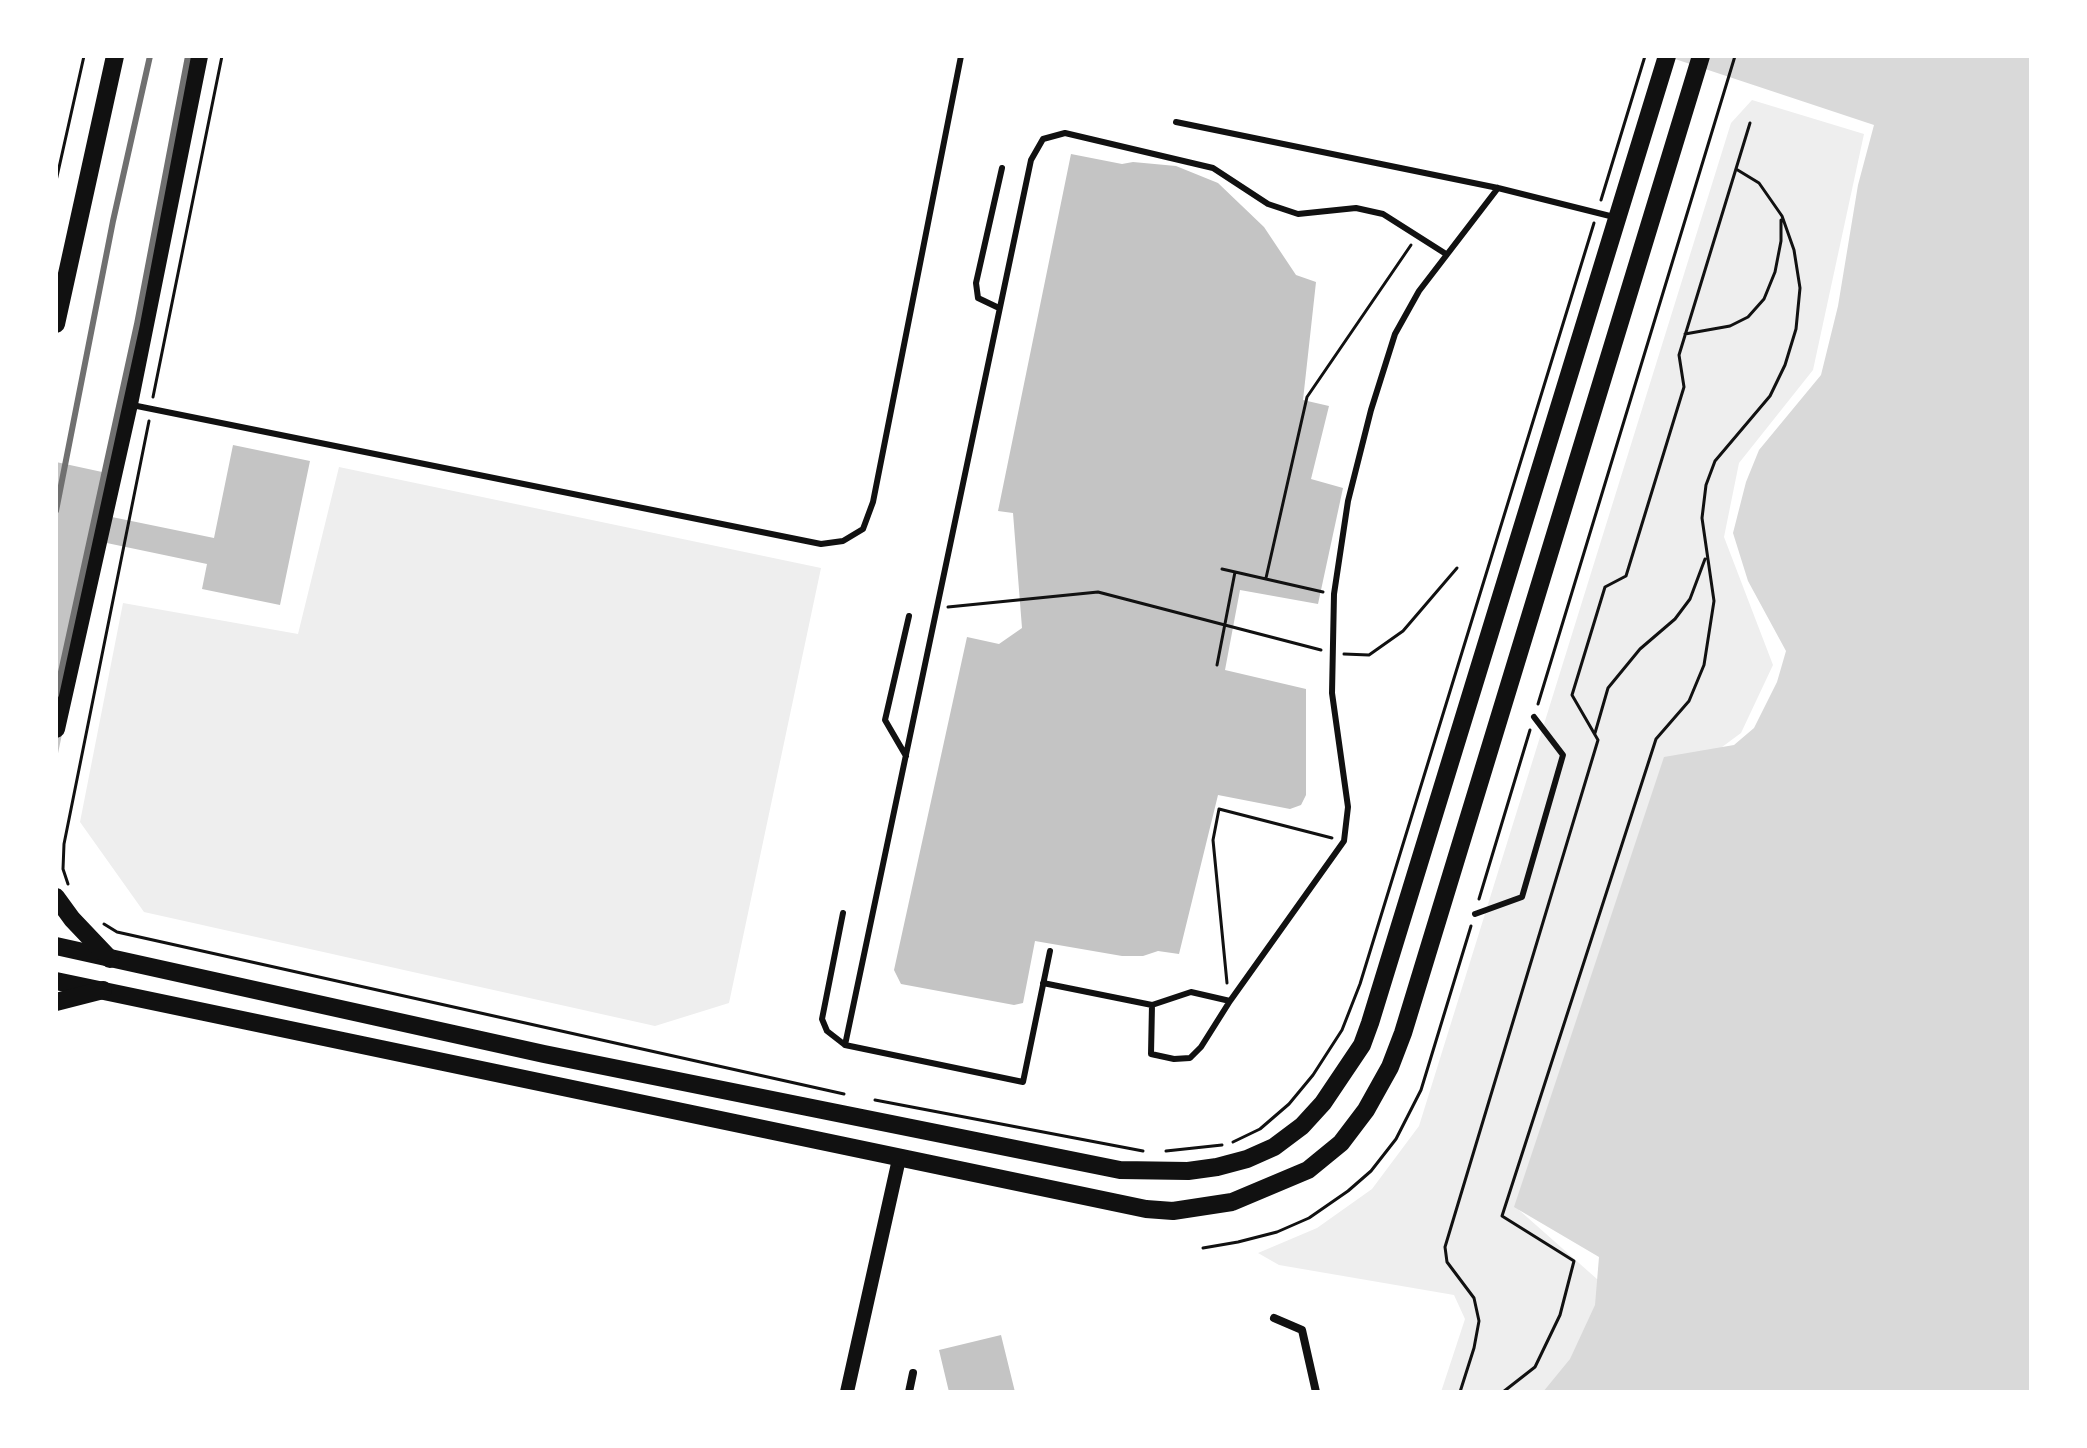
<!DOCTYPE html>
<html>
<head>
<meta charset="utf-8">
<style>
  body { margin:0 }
  #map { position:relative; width:2087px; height:1448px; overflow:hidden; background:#fff; font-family:Inter,sans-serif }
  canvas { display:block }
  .frame { position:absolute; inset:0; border:58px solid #fff; pointer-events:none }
</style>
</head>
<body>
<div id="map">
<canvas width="2087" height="1448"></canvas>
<div class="frame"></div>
</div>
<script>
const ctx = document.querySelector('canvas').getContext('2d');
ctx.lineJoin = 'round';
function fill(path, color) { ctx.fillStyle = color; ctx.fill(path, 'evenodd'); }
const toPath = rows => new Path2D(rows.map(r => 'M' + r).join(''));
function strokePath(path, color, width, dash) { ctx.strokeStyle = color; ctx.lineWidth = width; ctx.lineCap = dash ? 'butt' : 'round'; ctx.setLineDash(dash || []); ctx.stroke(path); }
fill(toPath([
  [1752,100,1864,134,1813,370,1739,463,1724,537,1773,665,1741,733,1668,787,1519,1210,1606,1287,1559,1392,1441,1392,1465,1319,1454,1295,1279,1265,1258,1253,1317,1228,1372,1189,1419,1126,1731,123],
  [339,467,821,568,729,1003,655,1026,144,912,80,822,123,603,298,634]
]), '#eee');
fill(toPath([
  [1666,56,2031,56,2031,1392,1543,1392,1570,1359,1595,1305,1599,1257,1514,1207,1664,757,1734,745,1754,728,1777,682,1786,651,1748,581,1733,533,1746,482,1759,450,1821,375,1838,306,1858,185,1874,125]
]), '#d9d9d9');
fill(toPath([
  [1071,154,1122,164,1133,162,1176,166,1218,183,1264,227,1296,275,1316,282,1303,400,1329,406,1311,479,1343,488,1318,604,1240,590,1225,670,1306,689,1306,795,1301,805,1290,809,1218,795,1179,954,1158,951,1143,956,1122,956,1035,941,1023,1003,1014,1005,901,984,894,970,967,637,999,644,1022,628,1013,513,998,511],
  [233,445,310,461,280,605,202,589,207,564,102,542,56,763,56,462,116,475,107,516,214,538],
  [1001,1335,1015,1392,949,1392,939,1350]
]), '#c4c4c4');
strokePath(toPath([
  [56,181,84,56],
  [1601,200,1645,56],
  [1685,334,1730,326,1748,317,1764,299,1775,272,1781,241,1781,220],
  [153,397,222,56],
  [1222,569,1323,592],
  [1266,578,1307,397,1411,245],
  [948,607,1098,592,1321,650],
  [1344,654,1369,655,1403,631,1457,568],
  [1217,665,1235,572],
  [1538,704,1735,56],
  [1595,733,1608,688,1640,649,1675,619,1690,599,1705,559],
  [68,884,63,869,64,844,149,421],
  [1479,899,1530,730],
  [104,924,117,932,844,1094],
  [1227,983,1213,840,1219,809,1332,838],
  [875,1100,1143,1151],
  [1233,1142,1260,1129,1289,1104,1313,1075,1342,1030,1360,984,1594,223],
  [1166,1151,1222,1145],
  [1203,1248,1238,1242,1277,1232,1309,1218,1348,1191,1371,1171,1396,1139,1421,1090,1471,926],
  [1460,1392,1474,1348,1479,1321,1474,1298,1447,1262,1445,1247,1598,740,1572,695,1605,587,1626,576,1684,387,1679,355,1750,123],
  [1503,1392,1535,1367,1560,1315,1574,1261,1502,1216,1656,739,1689,701,1704,665,1714,601,1702,518,1706,485,1715,461,1770,396,1785,365,1796,329,1800,288,1794,250,1782,216,1759,183,1736,169]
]), '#111', 3);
strokePath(toPath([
  [1176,122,1498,188,1614,217],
  [999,308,978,298,976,283,1002,168],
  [132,405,821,544,843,541,863,529,873,502,961,56],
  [906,756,885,720,909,616],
  [843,913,822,1019,827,1031,845,1045],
  [1475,914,1522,897,1563,755,1534,717],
  [1050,951,1023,1082,845,1045,1031,160,1043,139,1065,133,1213,168,1268,204,1298,214,1356,208,1383,214,1446,254],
  [1043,983,1152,1005,1191,992,1230,1001,1344,841,1348,807,1332,693,1334,594,1348,501,1371,410,1395,334,1419,291,1498,188],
  [1152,1005,1151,1054,1174,1059,1190,1058,1201,1047,1230,1001]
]), '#111', 6);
strokePath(toPath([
  [1274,1318,1302,1330,1316,1392],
  [909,1392,913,1373]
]), '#111', 8);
strokePath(toPath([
  [847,1392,899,1159]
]), '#111', 14);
strokePath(toPath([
  [56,946,544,1054,1120,1170,1188,1171,1217,1167,1247,1159,1274,1147,1302,1126,1323,1103,1362,1045,1370,1023,1667,56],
  [56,981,1146,1209,1173,1211,1232,1202,1308,1170,1341,1143,1366,1110,1390,1067,1403,1033,1701,56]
]), '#111', 18);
strokePath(toPath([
  [56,324,115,56],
  [56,729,129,404,199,56],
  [56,897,72,919,110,959],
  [56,1002,103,990]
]), '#111', 18);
strokePath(toPath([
  [56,511,113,221,150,56],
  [56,695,137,324,188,56]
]), '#707070', 6);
</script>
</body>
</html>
